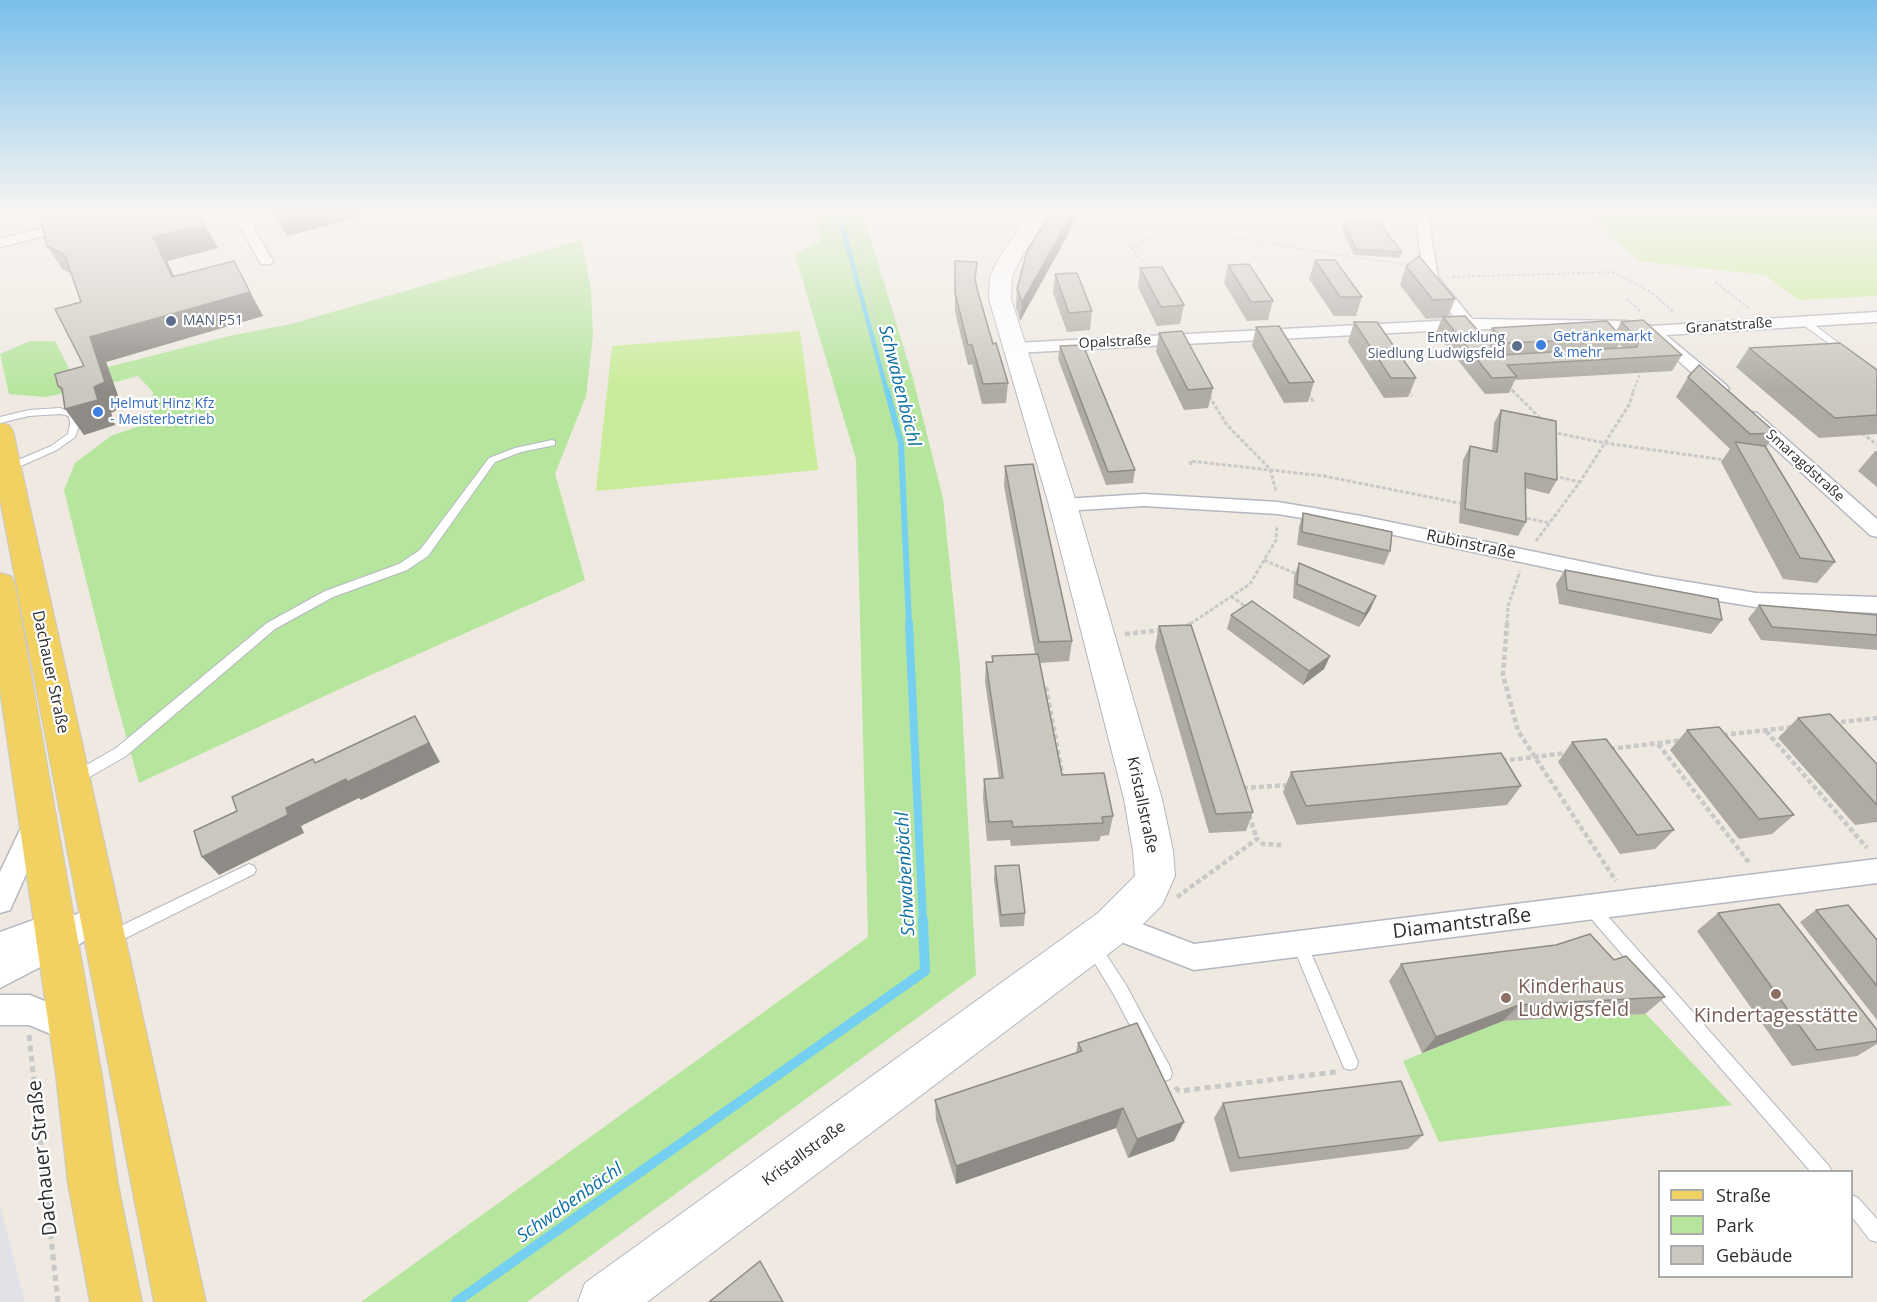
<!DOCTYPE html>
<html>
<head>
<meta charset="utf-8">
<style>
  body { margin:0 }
  #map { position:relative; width:1877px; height:1302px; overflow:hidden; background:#efe9e1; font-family:"Open Sans",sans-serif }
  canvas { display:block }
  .legend { position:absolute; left:1658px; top:1170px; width:195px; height:108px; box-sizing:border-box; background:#fff; border:2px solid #ababab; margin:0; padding:8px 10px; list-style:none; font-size:18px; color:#2e2e2e }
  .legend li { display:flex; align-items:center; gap:12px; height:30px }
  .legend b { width:30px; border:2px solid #ababab }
</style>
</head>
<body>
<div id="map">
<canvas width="1877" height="1302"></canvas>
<ul class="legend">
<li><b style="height:8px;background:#f2d163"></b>Straße</li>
<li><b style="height:16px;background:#b6e59e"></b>Park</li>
<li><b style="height:16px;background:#cbc7bf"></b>Gebäude</li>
</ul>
</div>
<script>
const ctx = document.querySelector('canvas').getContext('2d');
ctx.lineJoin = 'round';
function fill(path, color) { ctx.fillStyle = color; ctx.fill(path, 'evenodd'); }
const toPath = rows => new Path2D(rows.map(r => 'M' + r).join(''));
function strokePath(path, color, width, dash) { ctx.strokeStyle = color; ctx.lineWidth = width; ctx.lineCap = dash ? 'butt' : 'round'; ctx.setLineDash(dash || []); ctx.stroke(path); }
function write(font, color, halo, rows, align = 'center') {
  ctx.font = font + ' "Open Sans",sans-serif'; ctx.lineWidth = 4.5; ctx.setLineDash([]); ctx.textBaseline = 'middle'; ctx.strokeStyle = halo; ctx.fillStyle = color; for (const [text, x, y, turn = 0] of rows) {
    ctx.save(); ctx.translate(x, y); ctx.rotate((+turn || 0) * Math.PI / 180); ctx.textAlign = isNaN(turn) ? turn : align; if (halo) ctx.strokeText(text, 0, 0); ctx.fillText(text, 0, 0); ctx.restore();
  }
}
fill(toPath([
  [0,1205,25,1302,0,1302]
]), '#e3e1e8');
fill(toPath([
  [816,210,862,210,912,375,943,498,960,667,976,975,527,1302,361,1302,868,937,856,459,795,255,820,241],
  [581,240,591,289,593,335,586,396,555,474,585,580,344,687,139,783,112,685,64,490,75,463,111,436,151,422,153,392,138,376,88,389,44,397,9,394,0,354,30,341,55,341,73,376,229,336,291,324],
  [1646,1014,1732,1105,1439,1142,1403,1061,1503,1021]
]), '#b6e59e');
fill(toPath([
  [1619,210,1877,210,1877,296,1799,300,1765,275,1639,261,1585,211],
  [800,331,818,470,596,491,612,346]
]), '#c9ec9a');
strokePath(toPath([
  [838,210,887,392]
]), '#75cff0', 4.5);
strokePath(toPath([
  [887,390,901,443,909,624]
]), '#75cff0', 6);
strokePath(toPath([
  [909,623,923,922]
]), '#75cff0', 8);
strokePath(toPath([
  [456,1302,925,971,923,920]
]), '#75cff0', 10);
const lane = toPath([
  [305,210,316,210,247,228,243,226,305,210],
  [1802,320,1808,320,1849,351,1842,353,1802,324,1802,320],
  [60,408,78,414,80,424,75,437,57,450,12,470,4,470,4,466,51,446,68,434,70,424,69,416,60,414,29,416,0,423,0,417,29,410,60,408],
  [552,440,555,441,555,445,521,452,495,462,428,556,407,570,333,597,275,629,126,756,81,782,76,783,71,782,69,778,71,774,116,748,267,623,325,591,399,564,420,550,489,458,515,448,552,440],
  [249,864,254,866,256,870,254,874,116,943,111,945,106,943,103,938,106,933,249,864],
  [1592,902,1597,904,1829,1166,1832,1172,1811,1172,1587,914,1585,909,1587,904,1592,902],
  [1300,937,1305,939,1358,1062,1356,1068,1350,1070,1344,1068,1292,944,1295,939,1300,937],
  [1093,940,1098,942,1126,985,1170,1067,1172,1073,1170,1079,1164,1081,1158,1079,1114,995,1088,952,1085,947,1088,942,1093,940],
  [1852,1195,1858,1198,1877,1219,1877,1242,1870,1240,1852,1217,1852,1195]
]);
const street = toPath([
  [117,210,139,210,137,213,0,247,0,239,117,210],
  [231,210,243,210,273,261,271,264,261,264,231,210],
  [1414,210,1427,210,1438,277,1472,319,1628,321,1652,326,1877,312,1877,322,1666,335,1726,385,1729,389,1726,393,1720,394,1714,393,1650,335,1628,331,1467,329,1015,353,1007,348,1015,343,1456,320,1424,277,1414,210],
  [1751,412,1757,413,1877,519,1877,537,1870,535,1745,421,1742,417,1745,413,1751,412],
  [1144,494,1278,502,1361,516,1652,576,1756,593,1877,597,1877,613,1756,607,1652,590,1361,528,1278,514,1144,506,1063,511,1056,509,1053,505,1056,501,1063,499,1144,494],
  [36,812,45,815,49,823,10,910,0,913,0,872,27,815,36,812],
  [1877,859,1877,883,1194,970,1103,935,1099,926,1103,917,1113,913,1194,944,1877,859],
  [101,900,111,904,115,913,111,922,67,953,0,988,0,932,64,909,75,915,101,900],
  [0,995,30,995,81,1016,85,1027,81,1038,70,1042,29,1025,0,1025,0,995]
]);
const secondary = toPath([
  [1032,210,1052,210,1021,258,1012,276,1011,299,1077,505,1162,799,1173,851,1175,876,1162,905,1128,939,647,1302,578,1302,585,1283,1098,913,1135,876,1133,851,1124,799,1049,505,989,299,990,276,999,258,1032,210]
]);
const primary = toPath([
  [0,423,9,425,13,431,206,1302,154,1302,0,500,0,423],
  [0,573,11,576,15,584,102,1076,118,1184,142,1302,90,1302,68,1184,56,1076,0,690,0,573]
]);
strokePath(lane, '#b4b7c1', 2);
strokePath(street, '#b4b7c1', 3);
strokePath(secondary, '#b4b7c1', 2);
strokePath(primary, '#c9c9c9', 2);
strokePath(toPath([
  [845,210,895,392],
  [1075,210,1338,255,1412,265],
  [1101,214,1152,272],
  [1439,226,1480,230],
  [1132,249,1166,226],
  [1452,277,1612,272,1648,290,1675,313],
  [1715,282,1750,309],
  [1627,299,1640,311],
  [1508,386,1514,392],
  [1407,389,1409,392],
  [1633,392,1639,376,1636,369]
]), '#c9c9c9', 2, [3, 2]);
strokePath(toPath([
  [1408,390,1412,396],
  [1512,390,1543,421],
  [1308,393,1314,403],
  [1209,396,1227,425,1270,469,1276,491],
  [1553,430,1556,433,1605,443,1725,460],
  [1862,433,1877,445],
  [1191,465,1190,461,1324,476,1464,504],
  [1554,476,1580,482],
  [1521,517,1550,523],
  [1536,541,1580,482,1629,405,1634,390],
  [1264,560,1299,575],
  [1231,596,1249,609],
  [1190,624,1250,584,1276,540,1277,525],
  [1507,624,1508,606,1520,571]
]), '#c9c9c9', 3, [4, 2]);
strokePath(toPath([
  [1507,623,1503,675,1518,731,1616,881],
  [1186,627,1192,623],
  [1125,634,1162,630],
  [1046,687,1063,778],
  [1833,723,1877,718],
  [1766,731,1867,848],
  [1723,735,1793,727],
  [1658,744,1750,864],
  [1610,749,1683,740],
  [1502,761,1566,753],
  [1243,788,1289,785],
  [1249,815,1257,839],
  [1177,897,1257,839,1263,844,1282,845]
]), '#c9c9c9', 4.5, [5, 3]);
strokePath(toPath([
  [29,1035,58,1302],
  [1175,1087,1179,1091,1336,1072]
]), '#c9c9c9', 5, [6, 4.5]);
fill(lane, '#fff');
fill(street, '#fff');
fill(secondary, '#fff');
fill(primary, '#f2d163');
fill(toPath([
  [269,210,387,210,287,236,278,222,274,216,273,216],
  [1080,213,1020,321,1016,308,1017,289],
  [1343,222,1402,252,1400,258,1354,255,1341,228],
  [47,246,218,248,167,261,174,276,234,261,263,316,106,362,122,407,111,413,115,425,84,435,62,392,58,386,84,366,81,302,72,274,63,270],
  [1315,260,1362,297,1356,316,1334,316,1309,279],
  [955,261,976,284,993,344,1008,383,1006,403,982,404,972,364,968,365,955,312],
  [1228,265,1273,301,1268,320,1247,321,1224,283],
  [1406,266,1455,299,1448,317,1487,341,1492,328,1616,331,1621,322,1682,355,1672,371,1515,380,1509,393,1485,394,1436,333,1442,318,1426,319,1400,285],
  [1619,344,1623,348,1617,348],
  [1140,268,1184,305,1180,324,1157,326,1138,287],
  [1055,274,1092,311,1090,330,1067,332,1053,293],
  [1354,322,1416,378,1408,397,1384,398,1348,342],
  [1256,327,1314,382,1308,402,1284,403,1252,346],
  [1159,333,1213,388,1208,408,1184,410,1156,352],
  [1060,346,1135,470,1133,483,1106,485,1058,359],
  [1749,348,1877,370,1877,434,1819,438,1736,367],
  [1688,377,1776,433,1766,447,1835,562,1817,583,1783,579,1721,462,1730,449,1676,397],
  [1501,410,1557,480,1549,494,1525,488,1526,522,1518,536,1459,523,1463,460,1470,446,1492,451,1494,423],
  [1875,451,1877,451,1877,487,1858,471],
  [1005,466,1072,641,1069,661,1040,663,1062,775,1113,816,1109,835,1101,836,1099,841,1011,846,1010,840,987,841,983,798,984,779,999,778,985,682,986,662,992,662,992,656,1035,654,1004,486],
  [1303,513,1390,551,1384,565,1297,545,1299,527],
  [1299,563,1376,596,1370,610,1359,627,1293,598,1294,577],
  [1565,570,1722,620,1711,634,1559,604,1556,584],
  [1759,605,1877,615,1877,650,1761,640,1748,619],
  [1231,615,1330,656,1324,669,1303,685,1227,629],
  [1159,626,1253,812,1246,831,1209,833,1155,647],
  [1798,718,1877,764,1877,822,1855,825,1778,738],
  [1687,730,1794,815,1772,834,1739,839,1670,750],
  [1572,742,1674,830,1655,849,1620,854,1558,762],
  [1291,772,1521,786,1507,805,1297,825,1283,792],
  [995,866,1025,913,1024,926,1000,927,994,879],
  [1816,910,1877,940,1877,1020,1800,922],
  [1718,913,1877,1030,1877,1044,1857,1056,1792,1066,1697,931],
  [1614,960,1665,997,1645,1014,1503,1021,1422,1053,1389,981,1401,964],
  [1078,1043,1174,1141,1128,1158,1116,1128,956,1184,936,1120,935,1100,1076,1053],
  [1223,1103,1423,1135,1408,1149,1230,1172,1214,1118]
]), '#afaba4');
fill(toPath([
  [274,210,387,210,287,236],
  [1074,210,1080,210,1080,213,1020,321,1022,302],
  [205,225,218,248,167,261,186,301,172,277,153,237],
  [250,292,263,316,106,362,122,407,111,413,115,425,84,435,65,409,94,387,90,337],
  [1376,596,1370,610,1359,627,1365,614],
  [1330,656,1324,669,1303,685,1309,671],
  [415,716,440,762,361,800,359,798,301,826,304,833,219,875,202,857,286,808],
  [1519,1005,1503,1021,1422,1053,1436,1037],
  [1123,1108,1116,1128,956,1184,956,1166],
  [1184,1122,1174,1141,1128,1158,1137,1139]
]), '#8e8b86');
const building = toPath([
  [78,210,197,210,205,225,153,237,172,277,234,261,250,292,90,337,105,382,94,387,98,400,65,409,62,388,58,386,55,374,84,366,55,309,81,302,66,258,63,254,47,246,40,218,78,210],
  [274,210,287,210,276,213,274,210],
  [1053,210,1074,210,1022,302,1017,289,1027,251,1053,210],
  [1343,222,1378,222,1402,252,1356,249,1343,222],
  [1419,256,1455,299,1433,300,1406,266,1419,256],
  [1315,260,1335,260,1362,297,1340,297,1315,260],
  [955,261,977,262,975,279,978,292,993,344,996,343,1008,383,983,384,972,345,968,345,955,293,955,261],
  [1249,264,1273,301,1251,302,1228,265,1249,264],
  [1162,267,1184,305,1161,307,1140,268,1162,267],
  [1077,273,1092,311,1069,313,1055,274,1077,273],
  [1465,316,1498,353,1502,355,1637,347,1639,339,1621,322,1643,320,1682,355,1507,365,1517,377,1492,378,1443,317,1465,316],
  [1607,321,1622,338,1506,343,1492,328,1607,321],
  [1354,322,1377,322,1416,378,1391,378,1354,322],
  [1279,326,1314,382,1289,383,1256,327,1279,326],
  [1182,331,1213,388,1188,390,1159,333,1182,331],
  [1840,343,1877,370,1877,415,1835,418,1749,348,1840,343],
  [1083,345,1135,470,1108,472,1060,346,1083,345],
  [1699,365,1776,433,1750,434,1688,377,1699,365],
  [1501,410,1556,421,1557,480,1525,473,1526,522,1465,509,1470,446,1497,452,1501,410],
  [1735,442,1765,446,1835,562,1800,558,1735,442],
  [1033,464,1072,641,1039,642,1005,466,1033,464],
  [1303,513,1392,532,1390,551,1302,532,1303,513],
  [1299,563,1376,596,1365,614,1297,584,1299,563],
  [1565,570,1718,599,1722,620,1567,590,1565,570],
  [1252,601,1330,656,1309,671,1231,615,1252,601],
  [1759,605,1877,615,1877,635,1772,627,1759,605],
  [1191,625,1253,812,1216,814,1159,626,1191,625],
  [1038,654,1062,775,1104,773,1113,816,1102,817,1103,823,1013,827,1012,821,989,822,984,779,1003,778,986,662,993,662,992,656,1038,654],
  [1830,714,1877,764,1877,805,1798,718,1830,714],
  [415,716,429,743,347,782,346,779,286,808,288,815,202,857,194,831,237,811,232,797,313,759,315,763,415,716],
  [1719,727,1794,815,1759,819,1687,730,1719,727],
  [1606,739,1674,830,1637,835,1572,742,1606,739],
  [1501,753,1521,786,1306,806,1291,772,1501,753],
  [1019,865,1025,913,1001,915,995,866,1019,865],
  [1779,904,1877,1030,1877,1041,1817,1050,1718,913,1779,904],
  [1848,905,1877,940,1877,986,1816,910,1848,905],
  [1590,934,1614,960,1626,956,1665,997,1519,1005,1436,1037,1401,964,1556,945,1590,934],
  [1137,1023,1184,1122,1137,1139,1123,1108,956,1166,935,1100,1082,1051,1078,1043,1137,1023],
  [1401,1081,1423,1135,1239,1158,1223,1103,1401,1081],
  [760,1261,783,1302,709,1302,760,1261]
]);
fill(building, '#cbc7bf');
strokePath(building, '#8e8b86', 1.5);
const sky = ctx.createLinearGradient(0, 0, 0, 392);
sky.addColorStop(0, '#7abfeb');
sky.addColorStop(0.54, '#f8f5f2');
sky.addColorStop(1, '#f8f5f200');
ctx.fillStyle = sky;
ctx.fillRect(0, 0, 1877, 392);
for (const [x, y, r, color] of [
  [171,321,6,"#5c6f8a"],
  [1541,345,6,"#3f7fe0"],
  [1517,346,6,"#5c6f8a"],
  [98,412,6,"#3f7fe0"],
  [1776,994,6,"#8d6e63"],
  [1506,998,6,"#8d6e63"]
]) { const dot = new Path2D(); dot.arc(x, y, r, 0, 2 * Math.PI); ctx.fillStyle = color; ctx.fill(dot); strokePath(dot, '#fff', 2); }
write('14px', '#4e5e75', '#fff', [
  ["MAN P51",183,321],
  ["Entwicklung",1505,338,"right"],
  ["Siedlung Ludwigsfeld",1505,354,"right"]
], 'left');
write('14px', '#2e2e2e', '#fff', [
  ["Granatstraße",1729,326,-4],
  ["Opalstraße",1115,342,-3],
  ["Smaragdstraße",1805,466,42]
]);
write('14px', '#366cbe', '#fff', [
  ["Getränkemarkt",1553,337],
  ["& mehr",1553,353],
  ["Helmut Hinz Kfz",110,404],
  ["- Meisterbetrieb",110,420]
], 'left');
write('16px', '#2e2e2e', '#fff', [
  ["Rubinstraße",1471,545,12],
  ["Dachauer Straße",50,672,78],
  ["Kristallstraße",1142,805,78],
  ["Kristallstraße",804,1154,-36]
]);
write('italic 18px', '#0d6fa3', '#fff', [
  ["Schwabenbächl",899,386,76],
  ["Schwabenbächl",906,874,-93],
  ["Schwabenbächl",570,1203,-35]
]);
write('20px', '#2e2e2e', '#fff', [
  ["Diamantstraße",1462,924,-7],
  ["Dachauer Straße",43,1158,-96]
]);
write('20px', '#785e54', '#fff', [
  ["Kinderhaus",1518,987],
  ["Ludwigsfeld",1518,1010],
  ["Kindertagesstätte",1776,1016,"center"]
], 'left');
</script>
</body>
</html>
